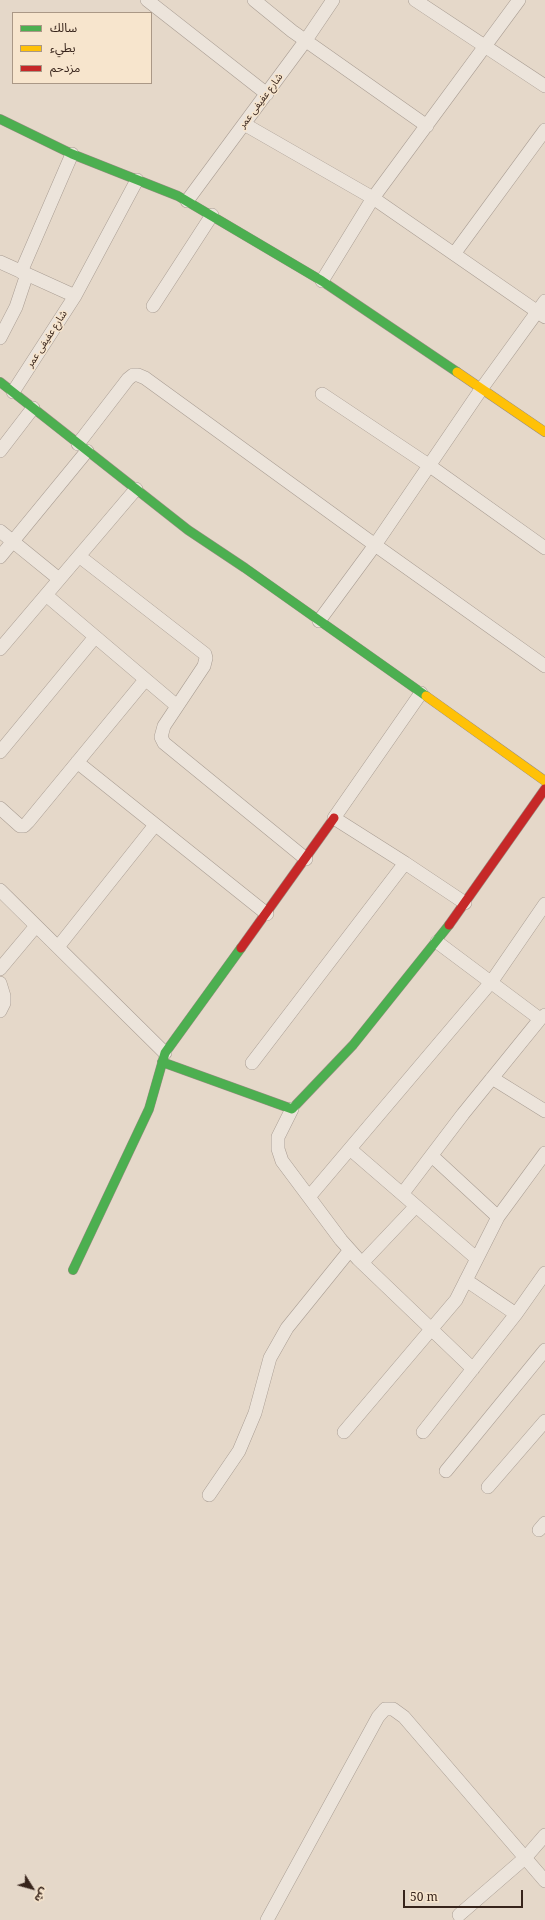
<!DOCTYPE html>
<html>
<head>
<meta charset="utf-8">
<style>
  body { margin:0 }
  #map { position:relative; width:545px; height:1920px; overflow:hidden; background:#e5d8c9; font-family:"Noto Serif","Noto Sans Arabic",serif }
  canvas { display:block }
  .legend { position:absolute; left:12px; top:12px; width:140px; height:72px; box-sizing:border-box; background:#f7e5cd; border:1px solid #aa9886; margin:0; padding:5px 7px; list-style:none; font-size:12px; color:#37241b }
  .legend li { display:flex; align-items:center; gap:8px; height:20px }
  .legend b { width:20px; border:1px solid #aa9886 }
  .north { position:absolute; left:12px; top:1868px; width:40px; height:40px; -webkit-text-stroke:3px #f7e5cd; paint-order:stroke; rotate:127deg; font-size:11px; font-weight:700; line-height:16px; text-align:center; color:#37241b }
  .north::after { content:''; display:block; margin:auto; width:14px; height:18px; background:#37241b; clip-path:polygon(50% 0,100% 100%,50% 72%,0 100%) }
  .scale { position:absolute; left:403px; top:1890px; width:120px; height:18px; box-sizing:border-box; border:2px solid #37241b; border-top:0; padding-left:5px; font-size:12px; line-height:14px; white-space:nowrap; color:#37241b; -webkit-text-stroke:3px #f7e5cd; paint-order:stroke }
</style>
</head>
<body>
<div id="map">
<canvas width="545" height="1920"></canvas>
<ul class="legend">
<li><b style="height:5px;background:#4caf50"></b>سالك</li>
<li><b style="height:5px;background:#ffc107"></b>بطيء</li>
<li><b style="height:5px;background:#c62828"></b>مزدحم</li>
</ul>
<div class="north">ش</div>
<div class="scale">50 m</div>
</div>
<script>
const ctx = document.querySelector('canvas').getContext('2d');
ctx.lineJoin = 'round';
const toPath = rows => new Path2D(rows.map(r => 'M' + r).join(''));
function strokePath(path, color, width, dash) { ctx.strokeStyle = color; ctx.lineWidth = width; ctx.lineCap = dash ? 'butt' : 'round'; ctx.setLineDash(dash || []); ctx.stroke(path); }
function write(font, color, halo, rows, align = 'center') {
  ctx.font = font + ' "Noto Serif","Noto Sans Arabic",serif'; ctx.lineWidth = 3; ctx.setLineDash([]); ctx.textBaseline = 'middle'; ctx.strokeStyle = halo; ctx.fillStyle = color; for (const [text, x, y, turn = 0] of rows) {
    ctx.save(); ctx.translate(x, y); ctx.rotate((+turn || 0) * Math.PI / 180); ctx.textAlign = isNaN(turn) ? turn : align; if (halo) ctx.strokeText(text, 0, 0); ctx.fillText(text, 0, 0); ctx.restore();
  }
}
const street = toPath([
  [147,0,267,94],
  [254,0,292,31,427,126],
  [415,0,545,86],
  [244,124,373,198,545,317],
  [187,201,306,40,333,0],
  [454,254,545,130],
  [0,262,75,296],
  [21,272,72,154],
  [322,281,373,198,519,0],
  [153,306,212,215],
  [0,338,16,307,27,274],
  [13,392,75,296,137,180],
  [322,394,430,466,545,548],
  [78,444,128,379,133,375,138,375,145,378,375,545,545,666],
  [0,451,33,408],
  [0,531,59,579],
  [79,556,205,654,206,658,204,666,164,726,161,737,164,743,306,859],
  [0,557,87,451],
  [46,595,177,706],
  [319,621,375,545,482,388,545,301],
  [0,649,136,489],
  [421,693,334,818,405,863,465,903],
  [0,752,95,637],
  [77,762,267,914],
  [0,808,20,826,24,826,28,822,145,680],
  [0,890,165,1053],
  [437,942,540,1019],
  [58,947,155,825],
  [0,969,36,926],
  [0,983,4,996,4,1003,0,1011],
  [252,1063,405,863],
  [492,1078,545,1111],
  [292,1109,278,1137,278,1149,282,1161,341,1240,358,1259,473,1369],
  [350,1149,416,1206,362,1263],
  [432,1156,498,1217],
  [403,1193,463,1114,540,1019,545,1015],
  [309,1197,492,981,545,904],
  [416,1206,476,1258],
  [466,1280,516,1314],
  [344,1432,456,1300,498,1217,545,1153],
  [423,1432,516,1314,545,1273],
  [446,1471,545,1350],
  [488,1487,545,1421],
  [209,1495,239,1451,255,1413,270,1358,287,1328,350,1250],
  [539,1530,545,1523],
  [459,1915,526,1857,545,1835],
  [267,1920,378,1717,385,1709,393,1709,404,1717,545,1881]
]);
const fast = toPath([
  [0,119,72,154,178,196,322,281,457,372],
  [0,382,188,530,245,568,426,696],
  [162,1062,292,1109,353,1045,449,925],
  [73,1270,149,1109,165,1053,241,948]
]);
const slow = toPath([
  [457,372,545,432],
  [426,696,545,781]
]);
const jam = toPath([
  [449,925,545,789],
  [241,948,334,818]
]);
strokePath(street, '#a99d93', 14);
strokePath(fast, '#998d83', 10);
strokePath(slow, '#998d83', 10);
strokePath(jam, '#998d83', 10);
strokePath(street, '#ece4db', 13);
strokePath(fast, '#4caf50', 9);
strokePath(slow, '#ffc107', 9);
strokePath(jam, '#c62828', 9);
write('10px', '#37241b', '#f7e5cd', [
  ["شارع عفيفى عمر",261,101,-53],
  ["شارع عفيفى عمر",47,339,-57]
]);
</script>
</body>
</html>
